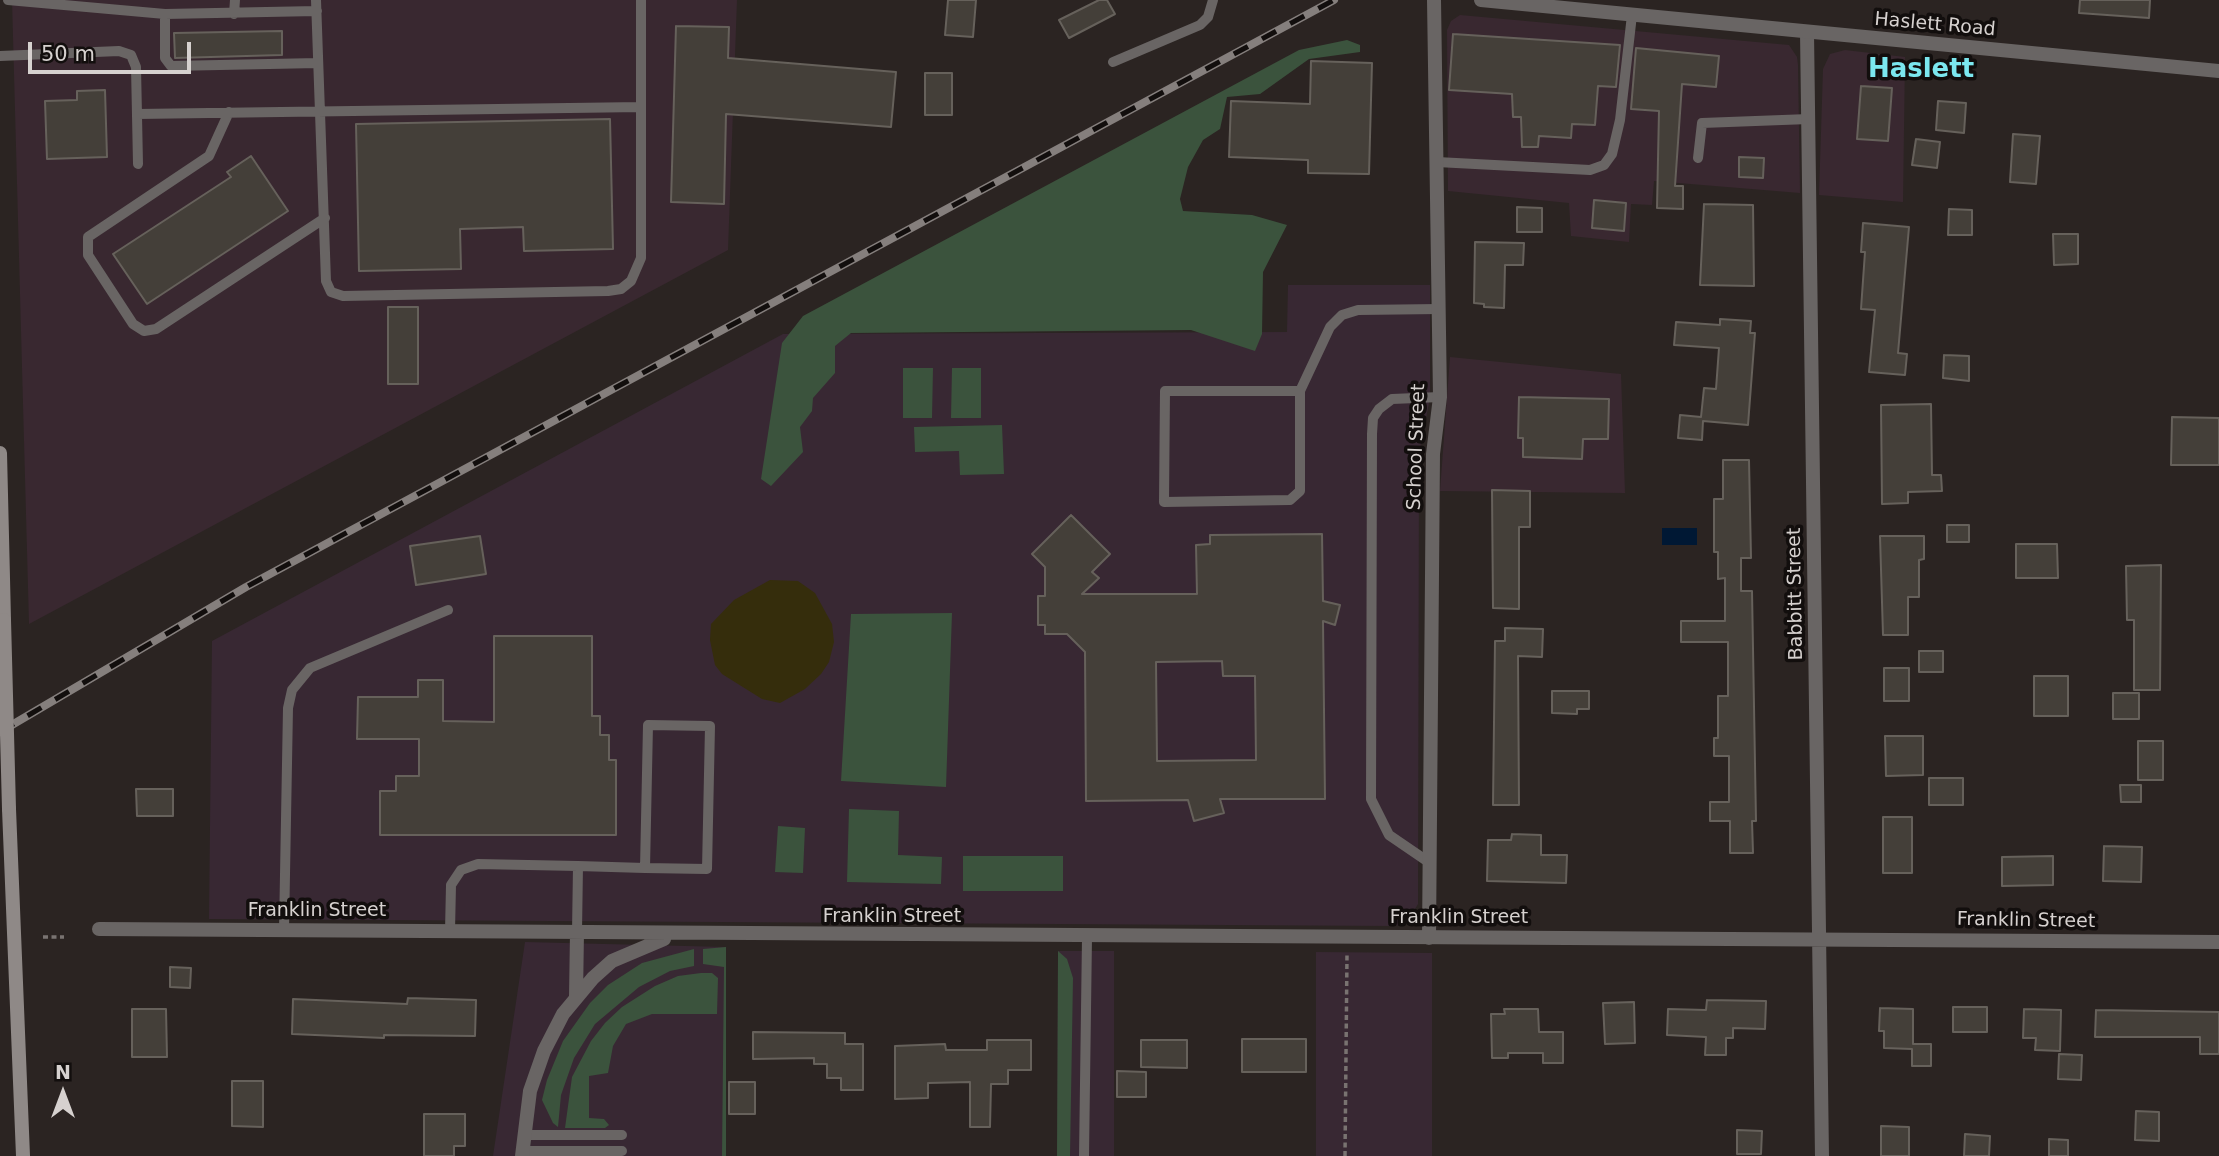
<!DOCTYPE html>
<html>
<head>
<meta charset="utf-8">
<style>
  body { margin:0 }
  #map { position:relative; width:2219px; height:1156px; overflow:hidden; background:#2b2422; font-family:"DejaVu Sans",sans-serif }
  canvas { display:block }
  .north { position:absolute; left:28px; top:1058px; width:70px; height:70px; -webkit-text-stroke:5px #120e0d; paint-order:stroke; rotate:0deg; font-size:19px; font-weight:700; line-height:28px; text-align:center; color:#d6d1cf }
  .north::after { content:''; display:block; margin:auto; width:24px; height:32px; background:#d6d1cf; clip-path:polygon(50% 0,100% 100%,50% 72%,0 100%) }
  .scale { position:absolute; left:28px; top:42px; width:163px; height:32px; box-sizing:border-box; border:4px solid #d6d1cf; border-top:0; padding-left:9px; font-size:21px; line-height:24px; white-space:nowrap; color:#d6d1cf; -webkit-text-stroke:5px #120e0d; paint-order:stroke }
</style>
</head>
<body>
<div id="map">
<canvas width="2219" height="1156"></canvas>
<div class="north">N</div>
<div class="scale">50 m</div>
</div>
<script>
const ctx = document.querySelector('canvas').getContext('2d');
ctx.lineJoin = 'round';
function fill(path, color) { ctx.fillStyle = color; ctx.fill(path, 'evenodd'); }
const toPath = rows => new Path2D(rows.map(r => 'M' + r).join(''));
function strokePath(path, color, width, dash) { ctx.strokeStyle = color; ctx.lineWidth = width; ctx.lineCap = dash ? 'butt' : 'round'; ctx.setLineDash(dash || []); ctx.stroke(path); }
function write(font, color, halo, rows, align = 'center') {
  ctx.font = font + ' "DejaVu Sans",sans-serif'; ctx.lineWidth = 7; ctx.setLineDash([]); ctx.textBaseline = 'middle'; ctx.strokeStyle = halo; ctx.fillStyle = color; for (const [text, x, y, turn = 0] of rows) {
    ctx.save(); ctx.translate(x, y); ctx.rotate((+turn || 0) * Math.PI / 180); ctx.textAlign = isNaN(turn) ? turn : align; if (halo) ctx.strokeText(text, 0, 0); ctx.fillText(text, 0, 0); ctx.restore();
  }
}
fill(toPath([
  [12,0,737,0,728,250,29,624],
  [1460,15,1789,45,1797,57,1798,65,1800,193,1654,181,1652,205,1631,204,1629,242,1571,236,1569,203,1448,191,1447,30,1451,21],
  [1845,50,1905,57,1903,202,1819,195,1823,69,1830,54],
  [1450,357,1621,374,1625,493,1440,491]
]), '#392830');
fill(toPath([
  [1288,285,1430,285,1430,398,1419,453,1418,904,1409,919,1403,923,1395,926,209,919,212,641,783,334,1287,332],
  [525,942,726,947,726,1156,493,1156],
  [1058,951,1114,951,1114,1156,1057,1156],
  [1316,952,1432,953,1432,1156,1316,1156]
]), '#382833');
fill(toPath([
  [1347,40,1360,45,1360,52,1309,59,1260,94,1227,97,1220,129,1203,140,1188,167,1180,199,1183,211,1252,215,1287,225,1263,272,1262,334,1255,351,1191,330,851,333,835,346,835,373,813,398,812,411,800,427,803,452,771,486,761,479,782,343,803,316,1299,50],
  [903,368,933,368,932,418,903,418],
  [952,368,981,368,981,418,951,418],
  [1002,425,1004,474,960,475,959,451,915,452,914,427],
  [952,613,946,787,841,781,851,614],
  [849,809,899,811,898,855,942,857,941,884,847,882],
  [778,826,805,828,803,873,775,872],
  [963,856,1063,856,1063,891,963,891],
  [726,947,726,1156,722,1156,724,967,703,964,703,949],
  [694,949,694,966,670,971,639,987,595,1024,574,1058,561,1095,558,1127,553,1123,542,1100,547,1080,563,1041,590,1003,608,985,642,963],
  [1058,951,1067,959,1073,978,1070,1156,1057,1156],
  [701,973,712,973,718,978,717,1014,652,1014,626,1024,613,1046,608,1073,589,1076,589,1118,604,1119,609,1125,605,1128,565,1128,572,1077,591,1041,605,1023,622,1007,655,986,678,976]
]), '#3b533d');
fill(toPath([
  [770,580,798,581,815,593,832,624,834,642,829,662,821,674,805,689,780,703,762,699,722,674,715,665,710,640,711,624,734,600]
]), '#352d0c');
fill(toPath([
  [1662,528,1697,528,1697,545,1662,545]
]), '#001834');
const building = toPath([
  [948,0,976,0,973,37,945,35,948,0],
  [1099,0,1107,0,1115,14,1069,38,1059,20,1099,0],
  [2080,0,2150,0,2149,18,2079,13,2080,0],
  [676,26,729,27,728,58,896,72,891,127,726,114,724,204,671,202,676,26],
  [282,31,282,55,175,58,174,33,282,31],
  [1453,34,1620,45,1616,87,1598,86,1595,125,1572,124,1571,138,1539,136,1538,147,1522,147,1521,117,1513,117,1512,94,1449,90,1453,34],
  [1636,48,1719,56,1716,87,1682,84,1675,186,1683,186,1683,209,1657,208,1659,111,1631,109,1636,48],
  [1311,61,1372,63,1369,174,1308,173,1308,160,1229,157,1231,101,1310,104,1311,61],
  [925,73,952,73,952,115,925,115,925,73],
  [1861,86,1892,88,1888,141,1857,139,1861,86],
  [105,90,107,157,47,159,45,101,77,100,77,91,105,90],
  [1938,101,1966,103,1964,133,1936,130,1938,101],
  [610,119,613,249,524,251,523,227,460,229,461,269,359,271,356,124,610,119],
  [2013,134,2040,136,2036,184,2010,182,2013,134],
  [1916,139,1940,142,1937,168,1912,165,1916,139],
  [251,156,288,211,147,304,113,254,231,177,227,172,251,156],
  [1739,157,1764,158,1763,178,1739,177,1739,157],
  [1594,200,1626,203,1624,231,1592,228,1594,200],
  [1704,204,1753,205,1754,286,1700,285,1704,204],
  [1517,207,1542,208,1542,232,1517,232,1517,207],
  [1949,209,1972,210,1972,235,1948,235,1949,209],
  [1863,223,1909,227,1898,353,1907,354,1905,375,1869,372,1875,310,1861,309,1865,252,1861,252,1863,223],
  [2053,234,2078,234,2078,264,2054,265,2053,234],
  [1475,242,1524,243,1523,265,1505,265,1504,308,1484,307,1484,304,1474,303,1475,242],
  [388,307,418,307,418,384,388,384,388,307],
  [1720,319,1751,321,1750,333,1755,333,1748,425,1703,421,1702,440,1678,438,1680,415,1701,417,1704,388,1716,389,1719,348,1674,345,1676,322,1720,325,1720,319],
  [1944,355,1969,356,1969,381,1943,378,1944,355],
  [1519,397,1609,399,1608,439,1583,439,1582,459,1523,457,1523,438,1518,438,1519,397],
  [1931,404,1932,475,1941,475,1942,491,1908,492,1908,503,1882,504,1881,405,1931,404],
  [2172,417,2219,418,2219,465,2171,465,2172,417],
  [1723,460,1749,460,1751,558,1741,558,1741,591,1752,591,1756,821,1752,821,1753,853,1730,853,1730,821,1710,821,1710,802,1729,802,1729,756,1714,756,1714,738,1718,738,1718,696,1728,696,1728,642,1681,642,1681,621,1725,621,1725,578,1718,579,1718,552,1714,552,1714,499,1723,499,1723,460],
  [1492,490,1530,491,1530,527,1519,527,1519,609,1493,608,1492,490],
  [1071,515,1110,554,1092,572,1099,578,1082,594,1197,594,1196,545,1210,544,1210,535,1322,534,1323,601,1340,605,1335,625,1323,621,1325,799,1220,799,1224,813,1194,821,1188,800,1086,801,1085,652,1067,634,1045,634,1045,625,1038,625,1038,596,1045,596,1045,567,1032,554,1071,515],
  [1222,661,1223,676,1255,676,1256,760,1157,761,1156,662,1222,661],
  [1947,525,1969,525,1969,542,1947,542,1947,525],
  [480,536,486,574,416,585,410,546,480,536],
  [1880,536,1924,536,1924,559,1919,560,1919,597,1908,597,1908,635,1883,635,1880,536],
  [2016,544,2057,544,2058,578,2016,578,2016,544],
  [2161,565,2160,690,2134,690,2134,620,2127,620,2126,566,2161,565],
  [1505,628,1543,629,1542,657,1518,656,1519,805,1493,805,1495,641,1505,641,1505,628],
  [494,636,592,636,592,716,600,716,600,735,609,735,609,760,616,760,616,835,380,835,380,791,396,791,396,776,419,776,419,739,357,739,358,697,418,697,418,680,443,680,443,721,494,722,494,636],
  [1919,651,1943,651,1943,672,1919,672,1919,651],
  [1884,668,1909,668,1909,701,1884,701,1884,668],
  [2034,676,2068,676,2068,716,2034,716,2034,676],
  [1552,691,1589,691,1589,709,1577,709,1577,714,1552,713,1552,691],
  [2113,693,2139,693,2139,719,2113,719,2113,693],
  [1885,736,1923,736,1923,775,1886,776,1885,736],
  [2138,741,2163,741,2163,780,2138,780,2138,741],
  [1929,778,1963,778,1963,805,1929,805,1929,778],
  [2120,785,2141,785,2141,802,2121,802,2120,785],
  [136,789,173,789,173,816,137,816,136,789],
  [1883,817,1912,817,1912,873,1883,873,1883,817],
  [1512,834,1541,835,1541,855,1567,855,1566,883,1487,881,1488,840,1511,840,1512,834],
  [2104,846,2142,847,2141,882,2103,881,2104,846],
  [2053,856,2053,885,2002,886,2002,857,2053,856],
  [170,967,191,968,190,988,170,987,170,967],
  [408,998,476,1000,475,1036,384,1035,384,1038,292,1034,293,999,407,1004,408,998],
  [1707,1000,1766,1001,1765,1029,1733,1028,1733,1038,1726,1038,1726,1055,1705,1055,1706,1037,1667,1035,1668,1009,1706,1010,1707,1000],
  [1634,1002,1635,1043,1605,1044,1603,1003,1634,1002],
  [1953,1007,1987,1007,1987,1032,1953,1032,1953,1007],
  [1880,1008,1913,1009,1913,1044,1931,1044,1931,1066,1912,1066,1912,1049,1884,1048,1884,1031,1879,1031,1880,1008],
  [132,1009,166,1009,167,1057,132,1057,132,1009],
  [1504,1009,1538,1009,1539,1032,1563,1032,1563,1063,1543,1063,1543,1053,1508,1053,1508,1058,1492,1058,1491,1014,1505,1014,1504,1009],
  [2024,1009,2061,1010,2060,1051,2035,1050,2036,1038,2023,1038,2024,1009],
  [2096,1010,2219,1012,2219,1054,2200,1054,2200,1037,2095,1037,2096,1010],
  [753,1032,845,1033,845,1044,863,1044,863,1090,841,1090,841,1078,827,1078,827,1064,814,1064,814,1058,753,1059,753,1032],
  [1242,1039,1306,1039,1306,1072,1242,1072,1242,1039],
  [987,1040,1031,1040,1031,1070,1008,1070,1008,1084,991,1084,990,1127,970,1127,970,1082,928,1083,928,1098,895,1099,895,1046,945,1044,946,1050,987,1050,987,1040],
  [1141,1040,1187,1040,1187,1068,1141,1067,1141,1040],
  [2059,1054,2082,1055,2081,1080,2058,1079,2059,1054],
  [1117,1071,1146,1072,1146,1097,1117,1097,1117,1071],
  [232,1081,263,1081,263,1127,232,1126,232,1081],
  [729,1082,755,1082,755,1114,729,1114,729,1082],
  [2136,1111,2159,1112,2159,1141,2135,1140,2136,1111],
  [424,1114,465,1114,465,1146,454,1146,454,1156,424,1156,424,1114],
  [1881,1126,1909,1127,1909,1156,1881,1156,1881,1126],
  [1737,1130,1762,1131,1761,1154,1737,1154,1737,1130],
  [1965,1134,1990,1136,1989,1156,1964,1156,1965,1134],
  [2049,1139,2068,1140,2068,1156,2049,1156,2049,1139]
]);
fill(building, '#443f39');
strokePath(building, '#66615b', 2);
strokePath(toPath([
  [43,937,64,937],
  [1345,1156,1347,955]
]), '#797371', 3.5, [5, 3.5]);
strokePath(toPath([
  [8,0,165,14,317,11],
  [316,0,326,281,331,292,343,296,608,291,621,289,631,281,641,258,641,0],
  [165,14,165,58,171,66,318,63],
  [234,14,235,0],
  [0,56,119,51,131,55,136,67,138,164],
  [1113,62,1200,25,1208,17,1213,0],
  [229,112,209,156,88,237,88,255,133,324,144,331,156,329,325,218],
  [137,114,641,107],
  [1698,158,1702,123,1809,119],
  [1437,162,1590,170,1604,165,1612,154,1620,120,1632,15],
  [1300,391,1165,391,1164,502,1290,500,1300,491,1300,391,1330,327,1342,315,1358,310,1439,309],
  [1430,863,1389,835,1371,799,1372,434,1373,418,1379,409,1392,399,1440,397],
  [284,930,288,708,292,690,310,668,448,610],
  [450,931,451,885,461,870,478,864,578,866],
  [577,932,578,866,645,868,707,869,710,726,648,725,645,868],
  [523,1135,622,1135],
  [522,1151,622,1151],
  [1084,1156,1087,937]
]), '#696564', 10);
strokePath(toPath([
  [1807,32,1822,1156],
  [99,929,2219,942],
  [1429,938,1433,454,1440,397,1434,0],
  [576,997,577,932],
  [522,1156,530,1091,544,1051,563,1014,593,978,612,961,664,939]
]), '#696564', 14);
strokePath(toPath([
  [1481,0,2219,71]
]), '#696564', 14);
strokePath(toPath([
  [0,453,4,620],
  [9,809,23,1156]
]), '#8f8987', 14);
const rail = toPath([
  [0,732,246,587,1334,0]
]);
strokePath(rail, '#857f7d', 8);
strokePath(rail, '#120e0d', 5, [16]);
strokePath(toPath([
  [4,620,9,809]
]), '#8f8987', 14);
write('19px', '#d6d1cf', '#120e0d', [
  ["Haslett Road",1935,25,5],
  ["School Street",1417,447,-88],
  ["Babbitt Street",1796,594,-91],
  ["Franklin Street",317,911],
  ["Franklin Street",892,917],
  ["Franklin Street",1459,918],
  ["Franklin Street",2026,921,1]
]);
write('bold 26px', '#7be7ef', '#120e0d', [
  ["Haslett",1921,70]
]);
</script>
</body>
</html>
